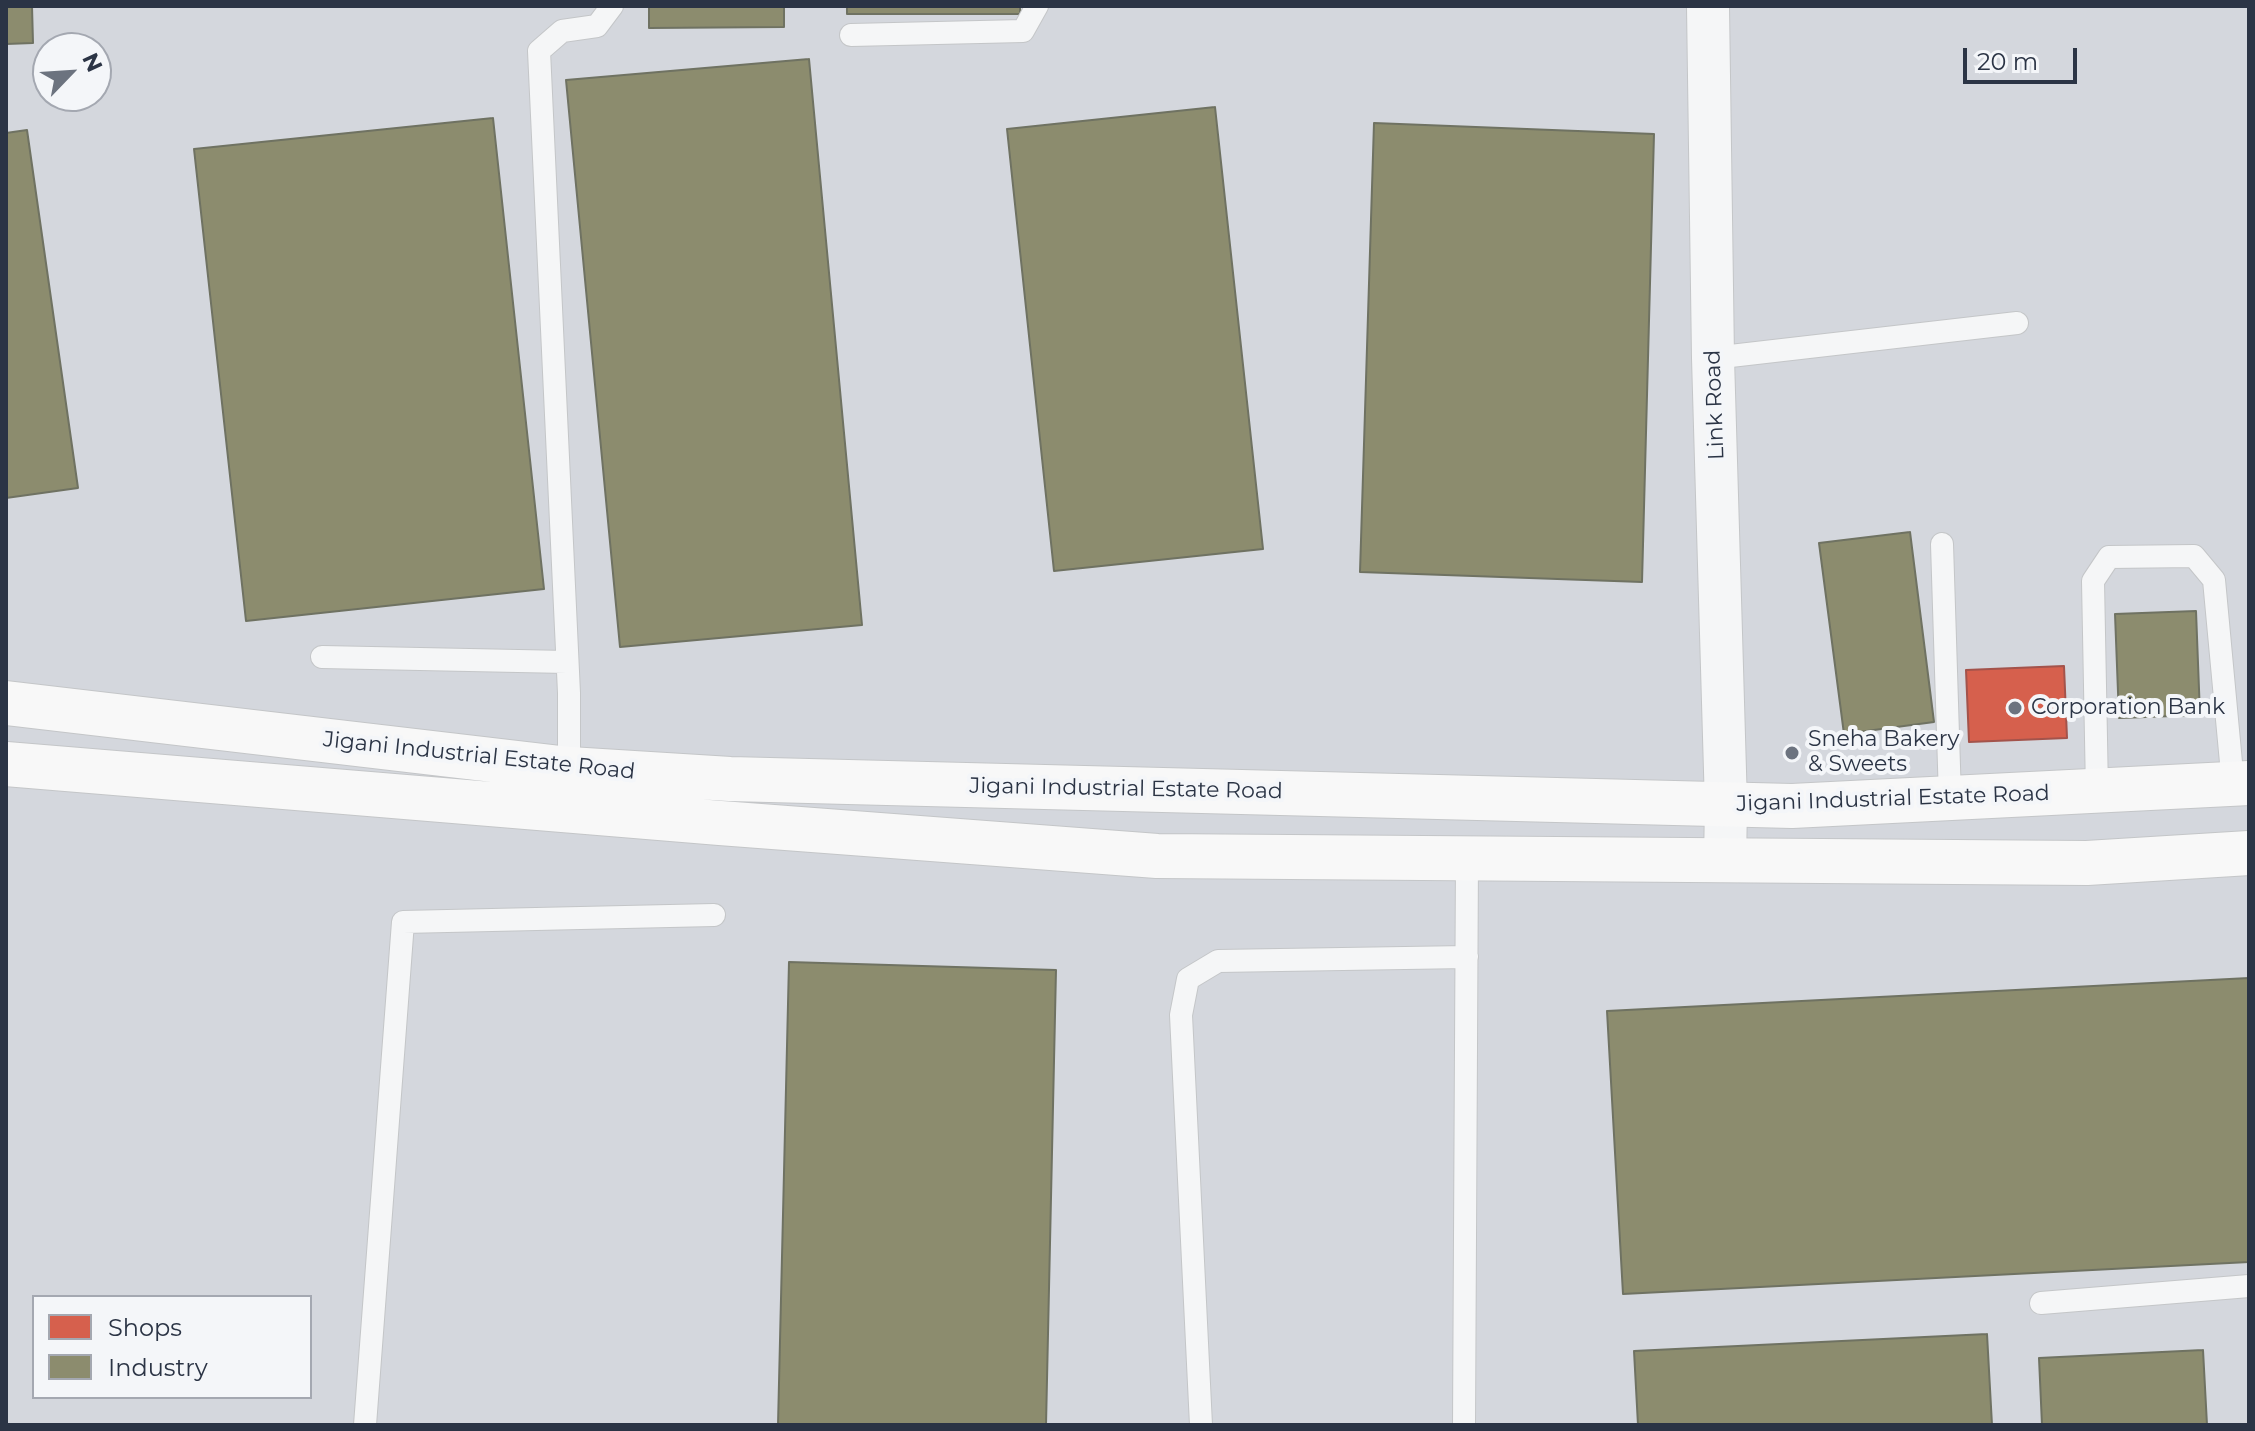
<!DOCTYPE html>
<html>
<head>
<meta charset="utf-8">
<style>
  body { margin:0 }
  #map { position:relative; width:2255px; height:1431px; overflow:hidden; background:#e6e8ea; font-family:Montserrat,sans-serif }
  canvas { display:block }
  .frame { position:absolute; inset:0; border:8px solid #2b3445; pointer-events:none }
  .legend { position:absolute; left:32px; top:1295px; width:280px; height:104px; box-sizing:border-box; background:#f4f6f9; border:2px solid #a4a8b1; margin:0; padding:10px 14px; list-style:none; font-size:24px; color:#2b3445 }
  .legend li { display:flex; align-items:center; gap:16px; height:40px }
  .legend b { width:40px; border:2px solid #a4a8b1 }
  .north { position:absolute; left:32px; top:32px; width:80px; height:80px; box-sizing:border-box; background:#f4f6f9; border:2px solid #a4a8b1; border-radius:50%; rotate:65deg; font-size:22px; font-weight:700; line-height:32px; text-align:center; color:#2b3445 }
  .north::after { content:''; display:block; margin:auto; width:28px; height:36px; background:#6c737f; clip-path:polygon(50% 0,100% 100%,50% 72%,0 100%) }
  .scale { position:absolute; left:1963px; top:48px; width:114px; height:36px; box-sizing:border-box; border:4px solid #2b3445; border-top:0; padding-left:10px; font-size:24px; line-height:28px; white-space:nowrap; color:#2b3445; -webkit-text-stroke:6px #f4f6f9; paint-order:stroke }
</style>
</head>
<body>
<div id="map">
<canvas width="2255" height="1431"></canvas>
<div class="frame"></div>
<ul class="legend">
<li><b style="height:22px;background:#d6604d"></b>Shops</li>
<li><b style="height:22px;background:#8c8c6e"></b>Industry</li>
</ul>
<div class="north">N</div>
<div class="scale">20 m</div>
</div>
<script>
const ctx = document.querySelector('canvas').getContext('2d');
ctx.lineJoin = 'round';
function fill(path, color) { ctx.fillStyle = color; ctx.fill(path, 'evenodd'); }
const toPath = rows => new Path2D(rows.map(r => 'M' + r).join(''));
function strokePath(path, color, width, dash) { ctx.strokeStyle = color; ctx.lineWidth = width; ctx.lineCap = dash ? 'butt' : 'round'; ctx.setLineDash(dash || []); ctx.stroke(path); }
function write(font, color, halo, rows, align = 'center') {
  ctx.font = font + ' Montserrat,sans-serif'; ctx.lineWidth = 8; ctx.setLineDash([]); ctx.textBaseline = 'middle'; ctx.strokeStyle = halo; ctx.fillStyle = color; for (const [text, x, y, turn = 0] of rows) {
    ctx.save(); ctx.translate(x, y); ctx.rotate((+turn || 0) * Math.PI / 180); ctx.textAlign = isNaN(turn) ? turn : align; if (halo) ctx.strokeText(text, 0, 0); ctx.fillText(text, 0, 0); ctx.restore();
  }
}
fill(toPath([
  [6,6,2249,6,2249,1425,6,1425],
  [48,48,96,48,96,96,48,96],
  [34,1297,310,1297,310,1397,34,1397]
]), '#d4d7dd');
const shops = toPath([
  [2064,666,2067,738,1969,742,1966,670,2064,666]
]);
fill(shops, '#d6604d');
strokePath(shops, '#a3534b', 2);
const industry = toPath([
  [6,6,32,6,33,43,6,44,6,6],
  [649,6,784,6,784,27,649,28,649,6],
  [847,6,1020,6,1020,14,847,14,847,6],
  [809,59,862,625,620,647,566,80,809,59],
  [1215,107,1263,549,1054,571,1007,129,1215,107],
  [493,118,544,589,246,621,194,149,493,118],
  [1374,123,1654,134,1642,582,1360,572,1374,123],
  [27,130,78,488,6,498,6,133,27,130],
  [1910,532,1934,722,1844,734,1819,543,1910,532],
  [2196,611,2200,715,2119,718,2115,614,2196,611],
  [789,962,1056,970,1046,1425,778,1425,789,962],
  [2249,978,2249,1262,1623,1294,1607,1011,2249,978],
  [1987,1334,1992,1425,1638,1425,1634,1351,1987,1334],
  [2203,1350,2207,1425,2042,1425,2039,1358,2203,1350]
]);
fill(industry, '#8c8c6e');
strokePath(industry, '#6f7262', 2);
const lane = toPath([
  [851,35,1023,31,1037,6],
  [1713,358,2017,323],
  [1942,544,1950,798],
  [322,657,567,662],
  [569,769,569,693,539,51,562,31,597,26,612,6],
  [2097,791,2093,581,2109,557,2194,556,2214,580,2233,784],
  [2041,1303,2249,1286],
  [365,1425,403,922,714,915],
  [1201,1425,1181,1015,1188,979,1218,961,1467,957],
  [1464,1425,1467,858]
]);
const street = toPath([
  [1708,6,1713,358,1726,805,1725,861]
]);
const secondary = toPath([
  [6,703,569,769,730,779,1792,806,2249,783],
  [6,764,720,823,1157,856,2087,863,2249,853]
]);
strokePath(lane, '#c4c6c8', 24);
strokePath(street, '#c4c6c8', 44);
strokePath(secondary, '#c4c6c8', 46);
strokePath(lane, '#f5f6f7', 22);
strokePath(street, '#f5f6f7', 42);
strokePath(secondary, '#f8f8f8', 44);
for (const [x, y, r, color] of [
  [2015,708,8,"#6c737f"],
  [1792,753,8,"#6c737f"]
]) { const dot = new Path2D(); dot.arc(x, y, r, 0, 2 * Math.PI); ctx.fillStyle = color; ctx.fill(dot); strokePath(dot, '#f4f6f9', 3); }
write('22px', '#2b3445', '#f4f6f9', [
  ["Link Road",1715,405,-92],
  ["Jigani Industrial Estate Road",479,756,6],
  ["Jigani Industrial Estate Road",1126,789,1],
  ["Jigani Industrial Estate Road",1893,799,-2]
]);
write('22px', '#2b3445', '#f4f6f9', [
  ["Corporation Bank",2031,708],
  ["Sneha Bakery",1808,740],
  ["& Sweets",1808,765]
], 'left');
</script>
</body>
</html>
